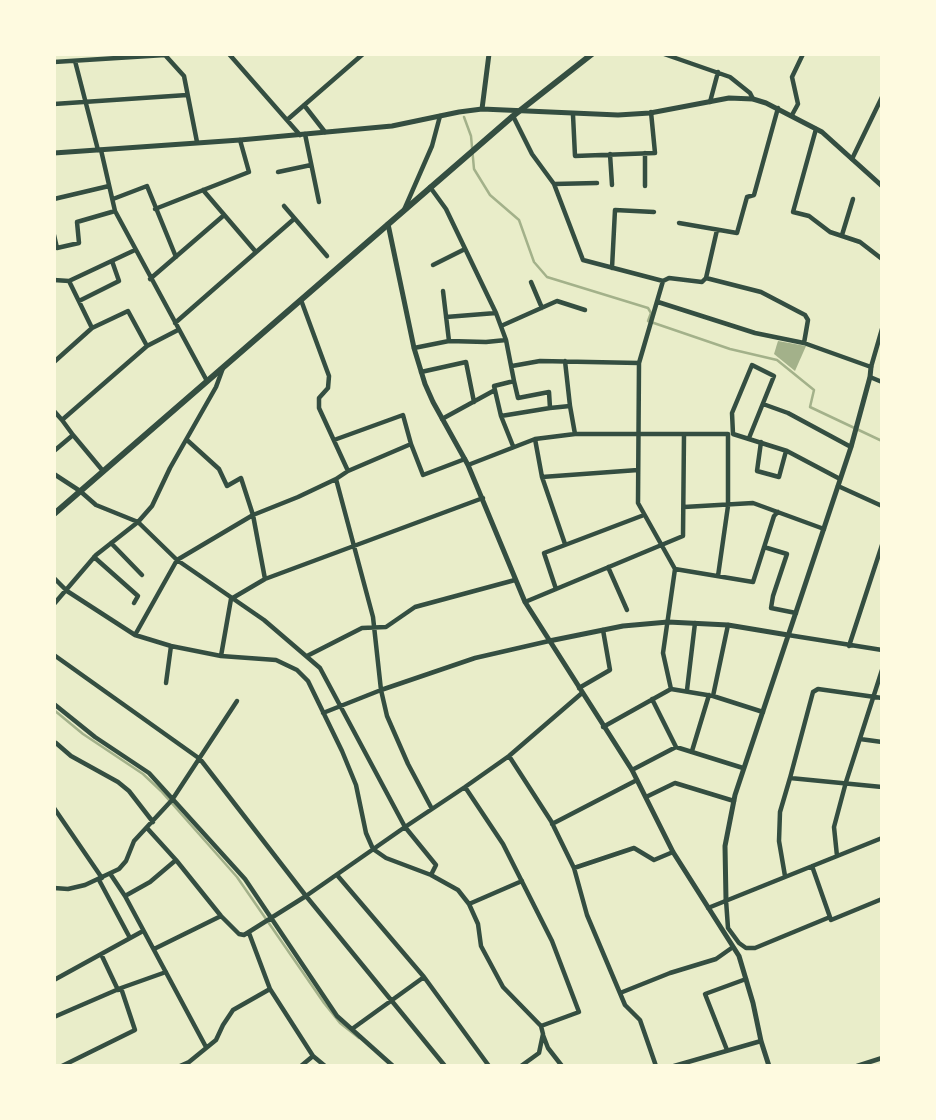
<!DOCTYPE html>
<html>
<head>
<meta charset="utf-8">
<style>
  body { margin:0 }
  #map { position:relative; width:936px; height:1120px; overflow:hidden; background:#e9edc9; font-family:"Libre Baskerville",serif }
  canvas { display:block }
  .frame { position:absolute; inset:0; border:56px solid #fefae0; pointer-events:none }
</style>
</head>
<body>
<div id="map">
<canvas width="936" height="1120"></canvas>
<div class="frame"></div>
</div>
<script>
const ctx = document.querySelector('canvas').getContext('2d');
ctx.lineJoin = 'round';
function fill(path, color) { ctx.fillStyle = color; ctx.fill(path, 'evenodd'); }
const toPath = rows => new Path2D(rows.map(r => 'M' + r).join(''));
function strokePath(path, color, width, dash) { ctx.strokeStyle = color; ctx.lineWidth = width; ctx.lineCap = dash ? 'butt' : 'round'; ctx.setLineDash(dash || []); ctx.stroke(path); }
fill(toPath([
  [778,341,806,346,795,371,774,354]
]), '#a3b18a');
strokePath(toPath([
  [464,117,471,136,474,169,490,195,519,220,534,262,547,277,648,308,651,313,648,321,730,349,777,360,814,390,810,407,882,441],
  [54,710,83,734,143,774,161,791,237,877,324,1003,340,1023,359,1038]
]), '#a3b18a', 2.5);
strokePath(toPath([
  [229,54,300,135],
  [664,54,730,77,750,93,753,99],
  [165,55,184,76,197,142],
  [75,61,98,150],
  [54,62,165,55],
  [710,102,718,72],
  [54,104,187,95],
  [304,105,325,132],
  [573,115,575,156,655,153,651,112],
  [792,115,798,104,792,77,803,54],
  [513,116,532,154,554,184,583,260,663,281,669,278,702,282,706,278,761,292,805,315,808,320,804,343],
  [287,120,363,54],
  [816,129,793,212,809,216,830,232,860,242,882,259],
  [305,134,319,202],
  [101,150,115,211,207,381],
  [610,154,612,185],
  [852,159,882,97],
  [278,172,311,165],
  [554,184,597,183],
  [645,186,645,153],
  [430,187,446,209,496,313,506,340,514,381,494,386,501,416,513,446],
  [203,190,256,252],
  [54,199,109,186],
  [113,199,147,186,176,257],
  [284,206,327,256],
  [155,209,249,172,240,140],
  [404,210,432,146,440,116],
  [679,223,737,233,747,197,754,195,778,108],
  [54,235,57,248,79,243,77,222,115,211],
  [842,235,853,199],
  [433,265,465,249],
  [612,268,615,210,654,212],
  [706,278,717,230],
  [150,279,223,216],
  [54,280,69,281,135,250],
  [69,281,92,328],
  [663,281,639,363,638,503,675,569,663,653,671,689],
  [531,282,542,308],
  [443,291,449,341],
  [301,300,329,376,328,388,319,398,319,408,348,471,336,479,373,617,381,690,387,716,408,764,432,809],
  [79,301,119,281,112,261],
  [658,302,755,333,804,343,871,367,882,329],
  [446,317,496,313],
  [175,323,294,219],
  [501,326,557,301,585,310],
  [414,348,449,341,486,342,506,340],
  [565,361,570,406],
  [54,362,92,328,128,311,147,346],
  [512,366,540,361,639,363],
  [421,372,466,362,474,402],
  [870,377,882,382],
  [763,404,788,413,851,447],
  [550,408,570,406,575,434],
  [54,411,62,420],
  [501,416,550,408,549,392,518,398,514,381],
  [442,419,495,390],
  [733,434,732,413,752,365,774,376,749,438],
  [733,434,787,451,840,479],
  [73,435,103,471],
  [535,439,542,477,565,544],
  [187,440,219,469,227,486,241,478,253,515,265,579],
  [334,440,403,415,411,444],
  [761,442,757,471,779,477,786,451],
  [54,451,73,435,62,420,147,346,178,330],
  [468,465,535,439,575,434,728,434,728,506,718,576],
  [348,471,411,444,423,475,465,459],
  [54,474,80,491,96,505,138,522,177,560,264,620,320,668,405,827,436,865,431,875],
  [542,477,638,470],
  [838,486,882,506],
  [684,507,753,503,824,529],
  [111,543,142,575],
  [764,547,787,554,773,596,771,608,796,613],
  [94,557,138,596,134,603],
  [608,567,627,610],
  [675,569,753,582,774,516,778,512],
  [54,578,67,591,135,635,171,646,221,656,276,660,297,670,308,681,342,751,356,785,366,833,373,849,386,858,431,875,458,890,469,904,478,924,481,946,503,987,541,1026,543,1034,539,1053,521,1066],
  [556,589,544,553,644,515],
  [525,602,683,536,684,434],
  [54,604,96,555,138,522,152,506,170,468,216,387,223,368],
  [135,635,177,560,253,515,298,497,336,479],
  [788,635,882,650],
  [849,646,882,545],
  [54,655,200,759,306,896,445,1066],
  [221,656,231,599,265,579,483,498],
  [307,656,362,628,386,627,415,607,515,580],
  [166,683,171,646],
  [579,688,610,670,603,630],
  [687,690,695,623],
  [713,696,728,625],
  [652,699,676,747],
  [54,704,95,737,149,773,245,879,337,1016,393,1066],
  [323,713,381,690,475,658,549,641],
  [603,727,671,689,713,696,763,712],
  [860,739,882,742],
  [56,743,71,756,118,782,129,791,153,822],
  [692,751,709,695],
  [509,756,551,821,574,868,587,915,625,1005,640,1020,656,1066],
  [632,770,676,747,743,768],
  [790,778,813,692,818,689,882,698],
  [465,787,503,844,552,941,579,1012,541,1026],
  [646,797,675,783,734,801],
  [54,808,102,878],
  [552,824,637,780],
  [147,828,176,860,221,916,239,934,244,935,306,896,405,827,465,787,509,756,582,693],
  [837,856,834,827,846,782,882,670],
  [812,866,831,920,882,899],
  [574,868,634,848,654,860,673,852],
  [111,875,125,896,206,1047],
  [337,875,424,977,489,1066],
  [785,876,779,841,780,812,790,778,882,787],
  [99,880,130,938],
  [54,888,68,889,85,885,119,869,126,861,134,841,172,800,237,701],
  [125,896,150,882,176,860],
  [726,900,728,928,739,943,746,948,755,948,830,917],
  [469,904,522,881],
  [708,908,882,838],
  [249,933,270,989,313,1056,301,1066],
  [154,949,221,916],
  [101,954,118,990],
  [54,980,143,931],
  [620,993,670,973,716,959,733,947],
  [54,1017,121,988],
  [352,1029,424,977],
  [543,1035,548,1048,562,1066],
  [727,1050,705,994,746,979],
  [313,1056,325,1066],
  [62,1066,135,1030,121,988,166,972],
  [180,1066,189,1062,216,1040,223,1025,233,1010,270,989],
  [674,1066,761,1041],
  [857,1066,882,1058]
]), '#344e41', 4.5);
strokePath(toPath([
  [482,109,489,54],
  [54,153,240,140,392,126,459,112,482,109,618,115,650,113,729,98,753,99,766,103,822,132,882,186],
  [388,224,414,348,425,384,433,402,468,465,525,602,632,770,673,852,739,956,753,1003,761,1041,769,1066],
  [549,641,623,626,668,622,728,625,788,635],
  [726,900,725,846,735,795,851,447,870,377,871,367]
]), '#344e41', 5);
strokePath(toPath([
  [54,514,513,116,592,54]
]), '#344e41', 6);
</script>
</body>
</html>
